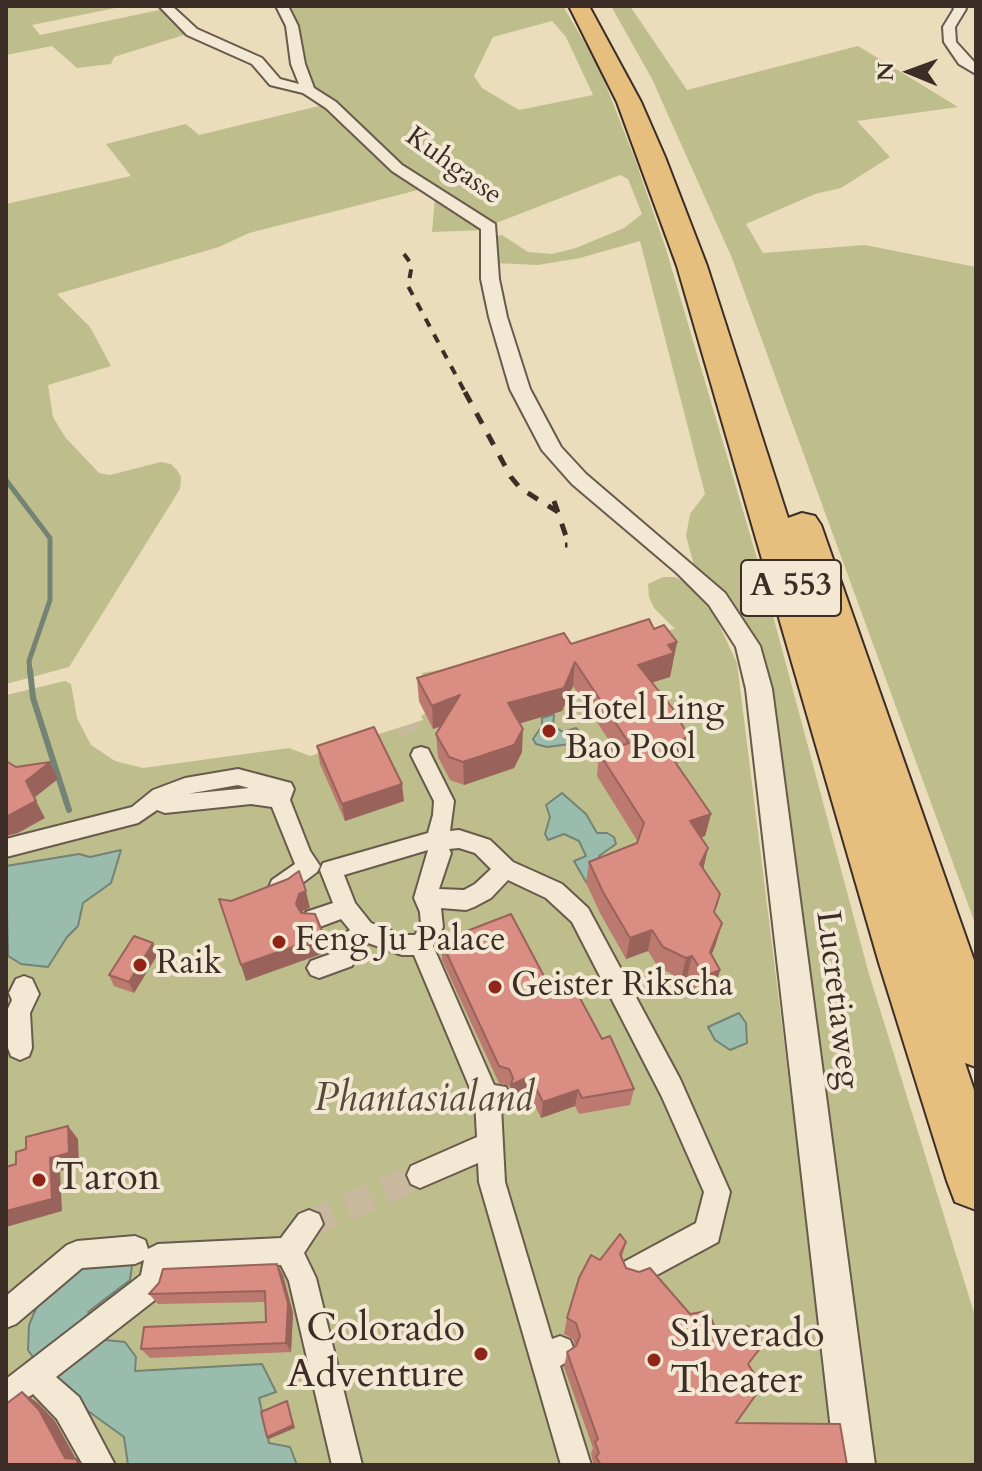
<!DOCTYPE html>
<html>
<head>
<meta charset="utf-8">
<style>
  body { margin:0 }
  #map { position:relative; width:982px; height:1471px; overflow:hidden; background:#ebdcbc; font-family:Cardo,serif }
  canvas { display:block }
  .frame { position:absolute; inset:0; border:8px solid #3c2e26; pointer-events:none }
  .north { position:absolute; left:870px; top:32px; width:80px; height:80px; -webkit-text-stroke:6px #f2e8d3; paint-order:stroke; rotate:271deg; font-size:22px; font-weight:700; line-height:32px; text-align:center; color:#3c2e26 }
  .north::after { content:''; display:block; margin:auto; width:28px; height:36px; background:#3c2e26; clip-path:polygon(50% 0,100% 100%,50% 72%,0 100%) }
</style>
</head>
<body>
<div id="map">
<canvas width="982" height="1471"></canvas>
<div class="frame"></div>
<div class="north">N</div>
</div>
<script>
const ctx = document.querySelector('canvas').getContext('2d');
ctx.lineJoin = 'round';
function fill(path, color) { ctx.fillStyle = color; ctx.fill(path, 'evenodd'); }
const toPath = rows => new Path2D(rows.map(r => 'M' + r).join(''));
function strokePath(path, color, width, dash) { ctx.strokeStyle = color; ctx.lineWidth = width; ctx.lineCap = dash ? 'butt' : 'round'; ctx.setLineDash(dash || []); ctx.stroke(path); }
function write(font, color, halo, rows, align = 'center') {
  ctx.font = font + ' Cardo,serif'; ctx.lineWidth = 8; ctx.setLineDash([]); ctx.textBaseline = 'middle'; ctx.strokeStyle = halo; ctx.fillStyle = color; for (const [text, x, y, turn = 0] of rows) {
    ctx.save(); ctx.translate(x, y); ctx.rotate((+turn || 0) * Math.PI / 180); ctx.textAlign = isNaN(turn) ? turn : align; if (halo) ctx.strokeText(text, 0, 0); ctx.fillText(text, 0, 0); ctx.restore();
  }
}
fill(toPath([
  [6,6,125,6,32,25,40,35,164,9,190,33,114,57,111,64,77,68,52,46,6,55],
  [285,6,563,6,598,65,635,159,666,249,764,582,869,974,976,1319,976,1465,867,1465,763,661,745,620,694,565,686,536,690,514,705,494,640,241,580,258,538,265,495,263,497,236,502,235,528,252,552,254,576,248,624,228,642,214,628,179,620,175,491,225,401,168,312,89],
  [552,21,566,37,593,95,519,110,482,88,474,76,493,37],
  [611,6,630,6,687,90,858,46,958,107,857,121,890,157,841,188,815,194,746,224,763,253,865,245,976,267,976,926,732,258,652,79],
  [323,105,422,189,249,233,219,247,57,294,90,327,111,366,48,385,53,417,65,437,99,473,110,475,161,462,171,464,177,470,181,477,180,489,69,667,6,684,6,204,131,176,106,144,186,124,199,135],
  [435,198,486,230,432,232],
  [663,577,675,577,685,582,714,614,737,663,827,1387,840,1465,6,1465,6,695,65,681,71,684,77,718,91,745,115,761,143,768,289,748,310,756,423,720,421,716,425,714,419,701,429,697,422,673,675,629,654,608,649,597,648,584]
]), '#bebe8c');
const water = toPath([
  [554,714,553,726,563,732,576,728,582,734,578,743,547,747,536,744,533,739,542,726,542,718,554,714],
  [562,793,586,814,597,833,607,833,614,837,616,844,599,856,601,875,586,882,574,861,586,856,579,841,564,834,548,840,545,834,550,817,546,805,562,793],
  [121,850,111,883,83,903,78,926,67,937,48,967,21,964,8,956,6,866,79,854,90,857,121,850],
  [739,1013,746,1023,747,1043,730,1050,715,1040,708,1027,739,1013],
  [133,1259,130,1280,88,1312,105,1340,125,1342,136,1357,135,1371,262,1364,276,1392,259,1398,269,1443,290,1447,297,1465,128,1465,124,1437,52,1385,28,1350,29,1325,40,1299,78,1267,133,1259]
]);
fill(water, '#99bcac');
strokePath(water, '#748376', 2);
strokePath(toPath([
  [6,480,50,538,50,600,29,661,30,672]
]), '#748376', 5);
strokePath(toPath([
  [30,670,33,698,69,810]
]), '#748376', 6);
strokePath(toPath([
  [407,726,410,733]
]), '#c8b99e', 21, [21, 11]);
strokePath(toPath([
  [309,1224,420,1175]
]), '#c8b99e', 27, [27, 14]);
const pedestrian = toPath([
  [421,747,428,749,454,801,450,831,459,830,490,840,513,862,562,884,588,908,680,1079,730,1192,718,1242,642,1283,632,1287,622,1283,618,1273,622,1263,696,1223,704,1192,662,1097,572,922,546,898,508,880,491,898,474,907,466,910,441,908,443,927,433,946,494,1085,506,1087,510,1096,506,1105,501,1107,505,1182,552,1339,560,1336,570,1340,574,1350,570,1360,560,1366,591,1465,561,1465,479,1182,478,1163,420,1188,411,1184,407,1175,411,1166,477,1137,475,1100,414,955,402,955,368,943,360,948,352,966,319,978,311,975,307,968,311,961,336,952,344,934,350,930,341,919,314,929,306,926,303,919,306,912,333,903,320,870,323,863,428,833,433,815,434,801,411,755,414,749,421,747],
  [459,848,475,853,491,869,475,884,464,890,439,889,451,853,449,849,459,848],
  [428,850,414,898,420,912,421,925,415,935,403,935,371,923,355,903,344,875,428,850],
  [238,769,291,783,294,789,290,800,310,851,320,866,317,872,288,894,280,896,272,894,269,887,272,880,295,864,272,807,251,804,165,813,157,810,138,823,6,857,6,839,132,807,153,790,185,778,238,769],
  [238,785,249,788,186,794,187,794,238,785],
  [24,976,32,979,39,994,30,1013,32,1048,29,1056,20,1060,11,1056,8,1048,6,1013,12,1000,9,993,16,979,24,976],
  [309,1210,319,1214,323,1224,304,1253,316,1278,362,1465,332,1465,289,1281,281,1265,170,1271,164,1293,56,1377,79,1397,115,1465,83,1465,57,1419,33,1394,6,1412,6,1379,141,1275,144,1260,135,1264,82,1268,16,1324,6,1328,6,1296,67,1245,77,1241,135,1236,145,1240,148,1249,158,1244,281,1238,299,1214,309,1210]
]);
const minor = toPath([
  [159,6,172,6,197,29,262,58,280,79,299,84,291,64,286,26,276,6,288,6,298,26,305,64,314,88,336,102,402,165,495,224,499,279,507,317,530,389,561,447,586,474,725,593,760,646,772,689,875,1465,835,1465,746,689,736,647,709,605,677,573,572,484,542,450,510,389,489,317,481,279,481,229,392,171,326,108,303,93,270,85,252,64,187,35,159,6],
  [952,6,964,6,966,9,955,27,956,42,976,64,976,74,959,64,944,42,943,27,954,9,952,6]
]);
const motorway = toPath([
  [569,6,589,6,641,102,665,157,707,266,788,518,802,513,815,516,821,525,976,966,976,1067,965,1063,976,1096,976,1210,955,1202,947,1181,879,963,677,266,617,102,569,6]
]);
strokePath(pedestrian, '#685a4c', 4);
strokePath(minor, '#685a4c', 4);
strokePath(motorway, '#3c2e26', 4);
fill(pedestrian, '#f2e8d3');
fill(minor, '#f2e8d3');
fill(motorway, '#e6be7e');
strokePath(toPath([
  [404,254,412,265,408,286,466,394]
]), '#3c2e26', 4, [9, 9]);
strokePath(toPath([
  [465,392,511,477,520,488,558,512],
  [554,501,569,545,565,545]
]), '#3c2e26', 5, [12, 12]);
fill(toPath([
  [654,629,677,642,670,677,652,682,682,724,685,760,676,763,711,814,705,836,701,837,708,848,703,869,715,913,722,923,711,955,720,970,714,990,699,996,687,977,681,979,658,967,648,951,626,959,600,913,586,883,589,862,637,843,638,842,597,776,599,753,614,748,573,686,562,711,520,723,522,752,514,768,464,785,450,780,438,757,436,734,441,726,433,729,419,701,417,678,571,644],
  [317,746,404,801,345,821,320,764],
  [441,941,554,995,602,1039,634,1089,630,1105,579,1114,575,1106,541,1118,529,1093,511,1102,511,1091,509,1086,499,1083,442,960],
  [153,943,158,954,134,993,114,986,109,975],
  [626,1242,622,1257,626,1268,690,1314,716,1330,748,1364,736,1423,847,1465,592,1465,593,1463,591,1453,593,1448,564,1367,567,1352,575,1347,573,1339,564,1334,567,1318,600,1260],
  [283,1275,293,1313,291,1352,150,1358,141,1349,266,1322,265,1302,158,1304,149,1294]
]), '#bb7970');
fill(toPath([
  [677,642,670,677,635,688,638,665,668,645],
  [575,662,573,686,562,711,508,727,508,703],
  [460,695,461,719,433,729,432,706],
  [682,720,678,741,689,737,685,760,660,769,664,746,680,721],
  [523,729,522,752,514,768,464,785,463,762],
  [50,762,58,779,34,798,26,781],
  [402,784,404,801,345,821,342,804],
  [36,801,45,818,18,833,6,836,6,817],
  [711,814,705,836,685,843,690,821],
  [708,848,703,870,700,864],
  [306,891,310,908,303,911,300,920,296,904,299,894],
  [722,923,716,944,704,973,710,952],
  [652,930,648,951,626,959,630,938],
  [324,936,327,952,246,981,241,965],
  [153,943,158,954,134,993,129,982],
  [692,956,687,977,681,979,686,958],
  [720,970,714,990,699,996,705,976],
  [530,1076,529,1093,511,1102,511,1085],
  [578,1090,575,1106,541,1118,543,1102],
  [68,1126,78,1139,79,1166,60,1171,62,1211,6,1227,6,1211,50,1158],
  [277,1264,283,1275,293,1313,291,1352,286,1343],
  [22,1392,38,1403,55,1421,76,1459,86,1465,78,1465,65,1458],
  [287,1401,295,1428,269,1439,267,1437]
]), '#99635b');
const building = toPath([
  [649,619,654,629,664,625,677,642,668,645,674,653,638,665,682,720,680,721,689,737,664,746,711,814,690,821,708,848,700,864,720,894,714,912,722,923,710,952,720,970,705,976,692,956,686,958,663,947,652,930,630,938,603,892,589,862,637,843,644,823,599,753,629,743,575,662,564,688,508,703,523,729,514,745,463,762,449,757,436,734,460,695,432,706,417,678,564,633,571,644,649,619],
  [374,727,402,784,342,804,317,746,374,727],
  [6,761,16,767,50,762,26,781,36,801,6,817,6,761],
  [299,871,306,891,299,894,296,904,301,913,315,914,324,936,241,965,219,899,231,901,288,879,299,871],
  [511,914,554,995,574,987,602,1039,610,1036,634,1089,582,1098,578,1090,543,1102,530,1076,511,1085,513,1078,509,1069,499,1066,441,941,511,914],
  [134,936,153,943,129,982,109,975,134,936],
  [68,1126,69,1153,50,1158,52,1199,6,1211,6,1167,16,1164,16,1152,26,1149,26,1137,68,1126],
  [620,1234,626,1242,620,1254,626,1268,639,1272,650,1268,690,1314,708,1311,716,1330,748,1326,762,1346,748,1364,762,1386,736,1423,840,1424,847,1465,601,1465,596,1457,599,1453,595,1442,598,1439,567,1352,576,1346,580,1336,576,1323,567,1318,579,1278,591,1255,600,1260,620,1234],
  [277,1264,288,1303,286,1343,141,1349,144,1327,266,1322,265,1291,149,1294,159,1283,163,1269,277,1264],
  [22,1392,39,1410,65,1458,76,1459,79,1465,6,1465,6,1404,22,1392],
  [287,1401,293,1425,267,1437,261,1412,287,1401]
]);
fill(building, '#da8d82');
strokePath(building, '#99635b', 2);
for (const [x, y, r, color] of [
  [549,731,8,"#8f2418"],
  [279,942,8,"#8f2418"],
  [140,965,8,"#8f2418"],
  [495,987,8,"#8f2418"],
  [39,1180,8,"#8f2418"],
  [481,1354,8,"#8f2418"],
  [654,1360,8,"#8f2418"]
]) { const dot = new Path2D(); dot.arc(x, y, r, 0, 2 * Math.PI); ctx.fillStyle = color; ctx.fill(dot); strokePath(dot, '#f2e8d3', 3); }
write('28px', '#3c2e26', '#f2e8d3', [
  ["Kuhgasse",453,167,36]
]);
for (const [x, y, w] of [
  [791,588,100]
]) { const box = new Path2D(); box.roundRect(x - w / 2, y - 28, w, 56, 6); ctx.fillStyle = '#f2e8d3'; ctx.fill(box); strokePath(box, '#3c2e26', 2); }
write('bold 32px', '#3c2e26', null, [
  ["A 553",791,588]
]);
write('34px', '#3c2e26', '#f2e8d3', [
  ["Hotel Ling",565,711],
  ["Bao Pool",565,750],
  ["Feng Ju Palace",295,942],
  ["Raik",156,965],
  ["Geister Rikscha",511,987]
], 'left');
write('34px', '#3c2e26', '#f2e8d3', [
  ["Lucretiaweg",836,1000,83]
]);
write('italic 40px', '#564b3a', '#f2e8d3', [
  ["Phantasialand",424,1101]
]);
write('40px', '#3c2e26', '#f2e8d3', [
  ["Taron",55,1180],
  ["Colorado",465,1331,"right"],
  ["Adventure",465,1377,"right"],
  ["Silverado",670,1337],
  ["Theater",670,1383]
], 'left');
</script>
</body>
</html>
